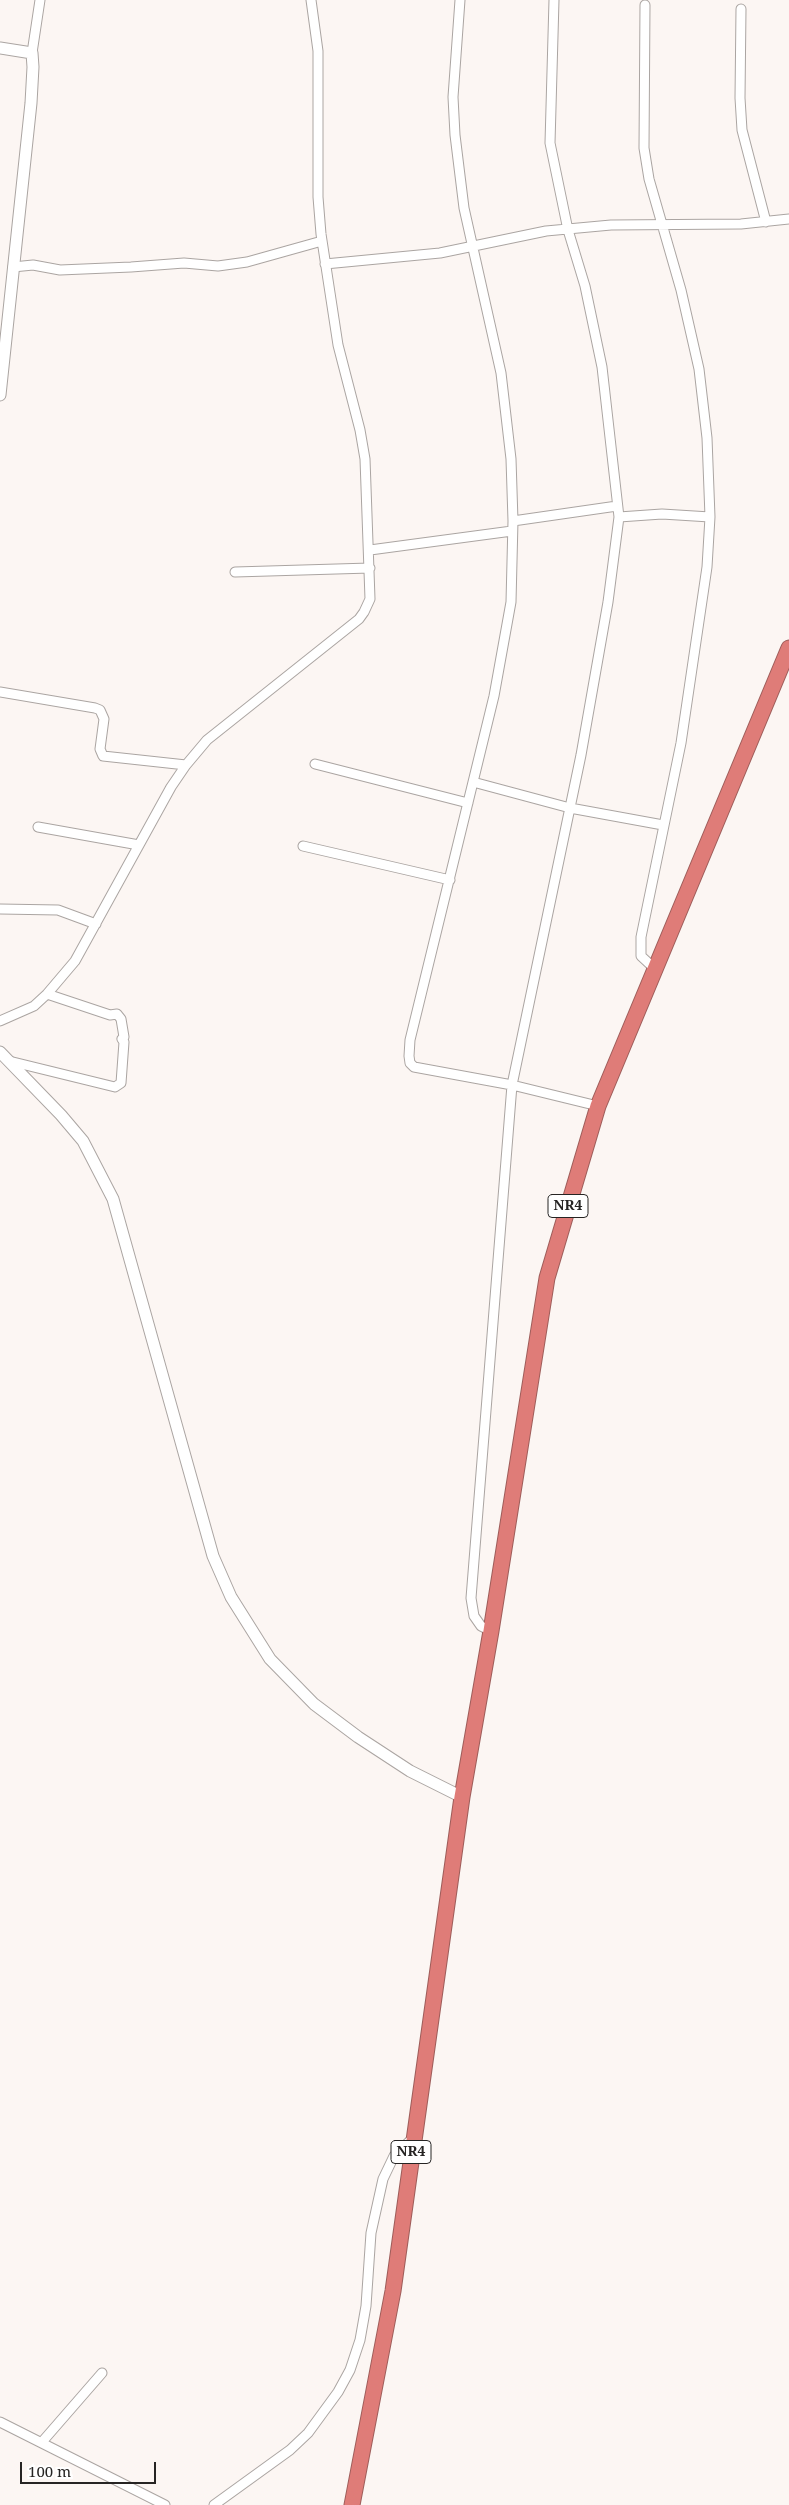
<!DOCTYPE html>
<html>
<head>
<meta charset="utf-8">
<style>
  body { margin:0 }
  #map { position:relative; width:789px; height:2505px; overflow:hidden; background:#fcf6f3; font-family:"Noto Serif",serif }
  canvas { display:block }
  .scale { position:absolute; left:20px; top:2462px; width:136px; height:22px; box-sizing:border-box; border:2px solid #262423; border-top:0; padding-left:6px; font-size:15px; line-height:18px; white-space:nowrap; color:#262423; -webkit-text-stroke:4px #fff; paint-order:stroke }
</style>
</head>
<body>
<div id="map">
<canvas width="789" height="2505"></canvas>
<div class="scale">100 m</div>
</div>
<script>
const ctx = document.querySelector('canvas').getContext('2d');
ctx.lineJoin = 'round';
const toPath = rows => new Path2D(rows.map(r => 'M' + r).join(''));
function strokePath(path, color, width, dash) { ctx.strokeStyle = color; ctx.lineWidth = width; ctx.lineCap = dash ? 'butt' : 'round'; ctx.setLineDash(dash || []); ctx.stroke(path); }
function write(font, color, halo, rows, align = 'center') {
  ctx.font = font + ' "Noto Serif",serif'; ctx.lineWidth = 5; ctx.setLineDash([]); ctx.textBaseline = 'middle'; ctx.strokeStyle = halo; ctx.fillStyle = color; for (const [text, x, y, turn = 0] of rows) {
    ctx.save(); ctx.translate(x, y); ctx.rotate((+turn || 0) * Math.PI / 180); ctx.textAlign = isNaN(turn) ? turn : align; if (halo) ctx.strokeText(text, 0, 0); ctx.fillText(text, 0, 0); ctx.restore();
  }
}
const street = toPath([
  [460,0,453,97,455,135,464,208,501,373,511,459,513,521],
  [645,5,644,148,649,179,681,290,699,369,707,438,710,517,707,567,681,743,641,937,641,956,655,969],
  [741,9,740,98,742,130,766,222],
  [32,53,40,0],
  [325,264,440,253,546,231,611,225,741,224,789,219],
  [13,267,33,265,60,270,131,267,184,263,218,266,247,262,322,241],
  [619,517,662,514,710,517],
  [370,550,512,531],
  [235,572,370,568],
  [0,692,95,708,100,710,104,719,100,749,103,756,186,765],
  [315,764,468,803],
  [473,782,570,808,663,825],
  [38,827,139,845],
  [303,846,450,880],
  [0,909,58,910,96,924],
  [0,1021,34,1006,47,994,75,961,171,787,186,765,207,740,359,619,364,612,370,599,365,459,360,430,338,345,321,234,318,197,318,51,311,0],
  [9,1061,115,1087,121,1083,124,1042,122,1039,124,1037,121,1019,117,1014,110,1015,47,994],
  [598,1106,512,1085,414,1067,410,1063,409,1056,410,1040,494,696,511,602,513,521,617,506],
  [491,1631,481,1626,474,1616,471,1598,512,1085,581,755,608,602,619,517,602,367,585,286,568,230,550,143,554,0],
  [0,2422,165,2505],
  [42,2442,102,2373],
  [214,2505,290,2450,308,2433,338,2392,350,2370,360,2340,366,2306,371,2233,383,2179,394,2156,413,2138]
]);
const secondary = toPath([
  [0,48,32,53,33,67,31,103,0,395],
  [0,1052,61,1115,83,1141,113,1199,213,1556,231,1597,270,1659,314,1704,358,1737,410,1771,462,1797]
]);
const highway = toPath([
  [352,2505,393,2291,462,1797,491,1631,547,1278,598,1106,789,648]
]);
strokePath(street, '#aba5a2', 11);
strokePath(secondary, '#aba5a2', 13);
strokePath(highway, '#9e5d5a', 17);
strokePath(street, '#fff', 9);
strokePath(secondary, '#fff', 11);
strokePath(highway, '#df7c78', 15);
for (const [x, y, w] of [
  [568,1206,40],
  [411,2152,40]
]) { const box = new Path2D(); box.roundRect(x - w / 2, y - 11.5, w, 23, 4); ctx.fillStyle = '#fff'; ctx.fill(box); strokePath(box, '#262423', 1); }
write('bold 14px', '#262423', null, [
  ["NR4",568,1206],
  ["NR4",411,2152]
]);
</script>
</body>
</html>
